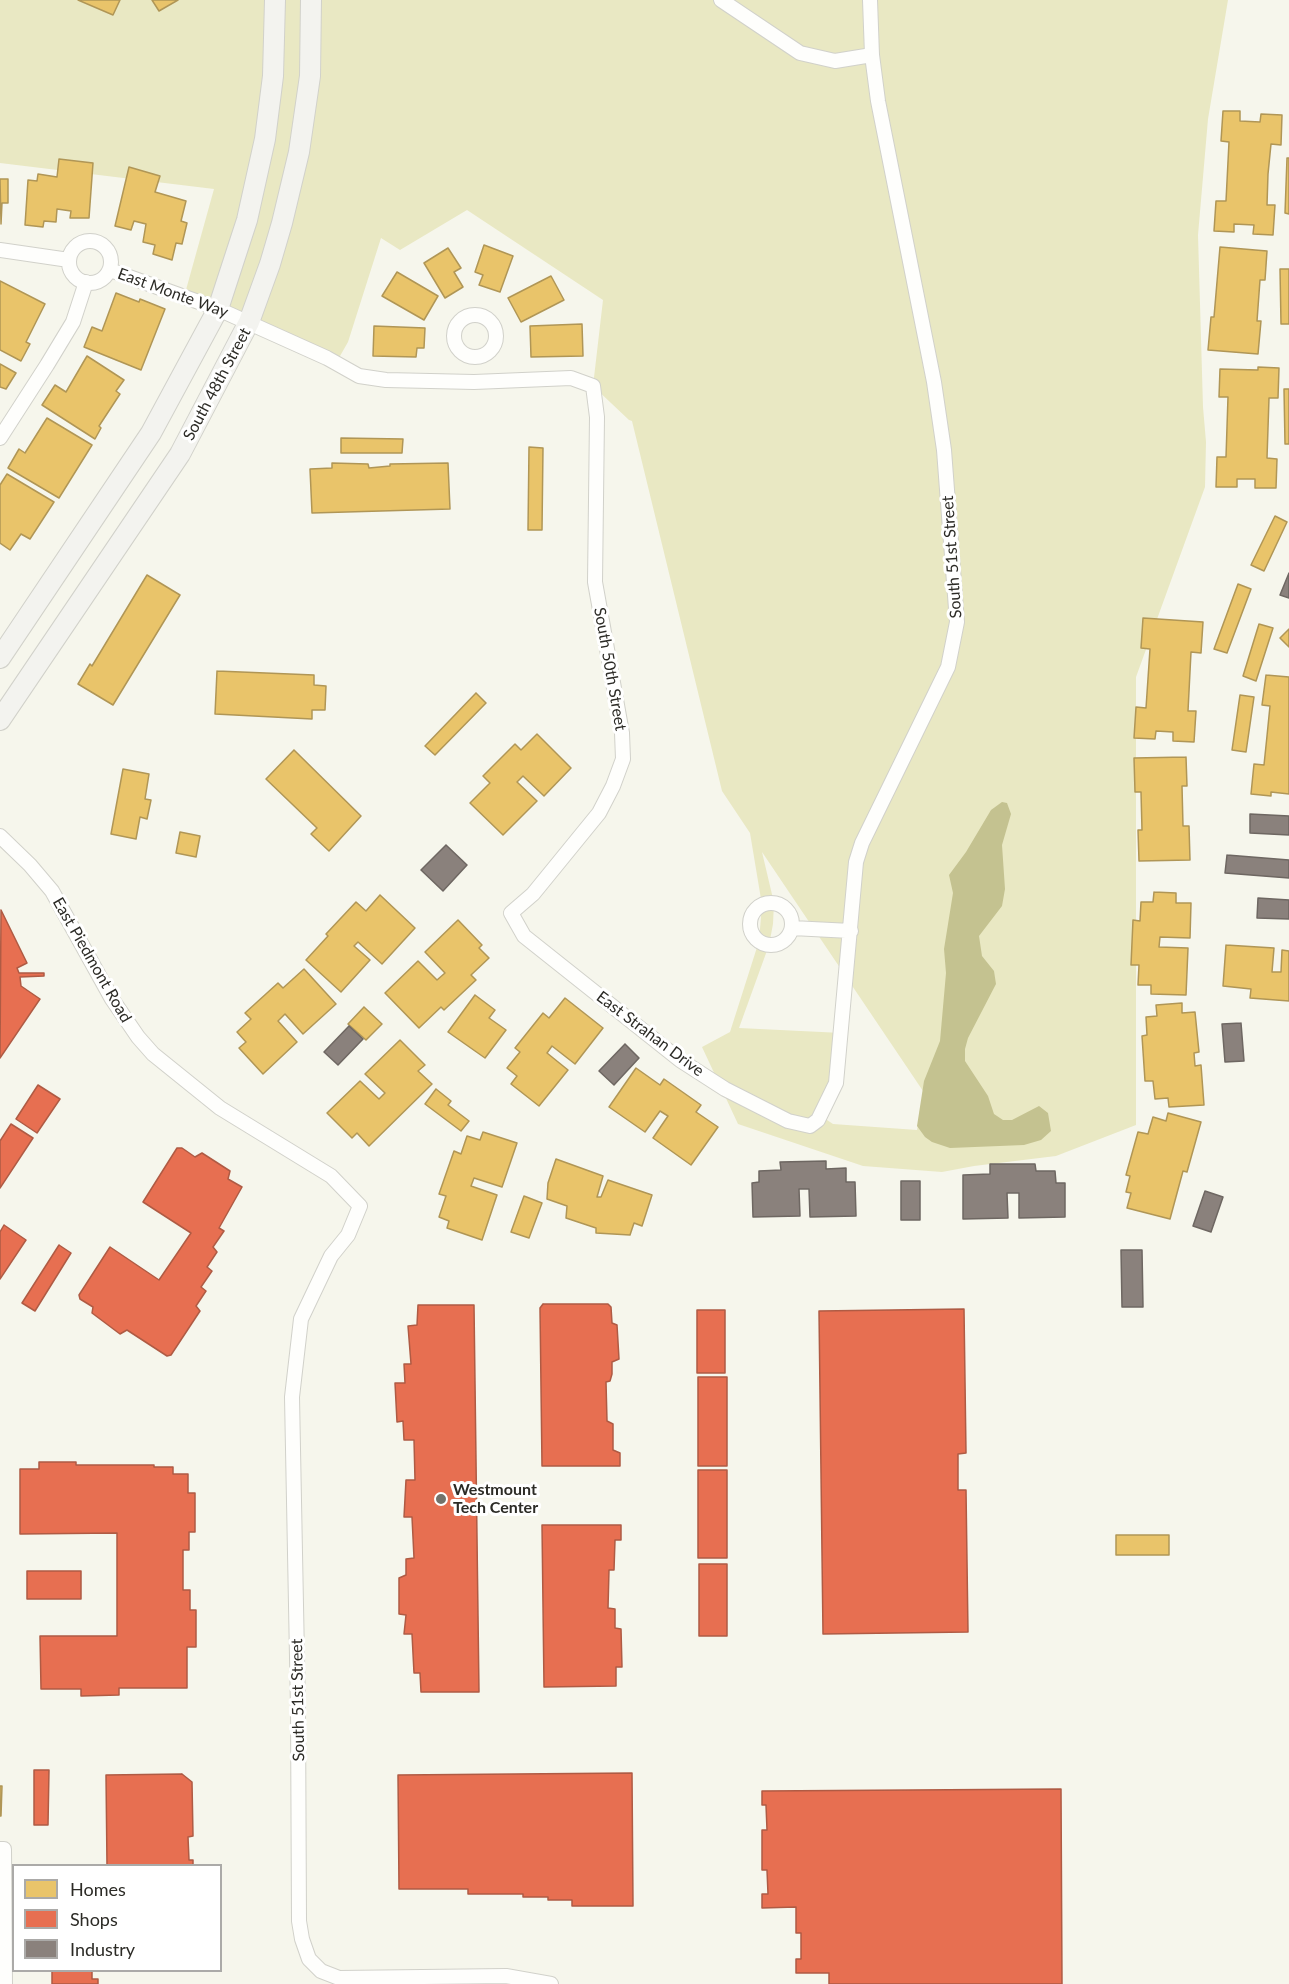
<!DOCTYPE html>
<html>
<head>
<meta charset="utf-8">
<style>
  body { margin:0 }
  #map { position:relative; width:1289px; height:1984px; overflow:hidden; background:#f6f6ec; font-family:Lato,sans-serif }
  canvas { display:block }
  .legend { position:absolute; left:12px; top:1864px; width:210px; height:108px; box-sizing:border-box; background:#fff; border:2px solid #abaaa8; margin:0; padding:8px 10px; list-style:none; font-size:18px; color:#2c2b26 }
  .legend li { display:flex; align-items:center; gap:12px; height:30px }
  .legend b { width:30px; border:2px solid #abaaa8 }
</style>
</head>
<body>
<div id="map">
<canvas width="1289" height="1984"></canvas>
<ul class="legend">
<li><b style="height:16px;background:#e9c46a"></b>Homes</li>
<li><b style="height:16px;background:#e76f51"></b>Shops</li>
<li><b style="height:16px;background:#8a817c"></b>Industry</li>
</ul>
</div>
<script>
const ctx = document.querySelector('canvas').getContext('2d');
ctx.lineJoin = 'round';
function fill(path, color) { ctx.fillStyle = color; ctx.fill(path, 'evenodd'); }
const toPath = rows => new Path2D(rows.map(r => 'M' + r).join(''));
function strokePath(path, color, width, dash) { ctx.strokeStyle = color; ctx.lineWidth = width; ctx.lineCap = dash ? 'butt' : 'round'; ctx.setLineDash(dash || []); ctx.stroke(path); }
function write(font, color, halo, rows, align = 'center') {
  ctx.font = font + ' Lato,sans-serif'; ctx.lineWidth = 6; ctx.setLineDash([]); ctx.textBaseline = 'middle'; ctx.strokeStyle = halo; ctx.fillStyle = color; for (const [text, x, y, turn = 0] of rows) {
    ctx.save(); ctx.translate(x, y); ctx.rotate((+turn || 0) * Math.PI / 180); ctx.textAlign = isNaN(turn) ? turn : align; if (halo) ctx.strokeText(text, 0, 0); ctx.fillText(text, 0, 0); ctx.restore();
  }
}
fill(toPath([
  [0,0,1228,0,1208,119,1198,235,1203,407,1206,442,1205,487,1136,677,1136,1125,1056,1156,974,1166,942,1172,863,1166,738,1124,702,1047,730,1032,759,941,762,905,750,833,722,791,632,421,629,420,593,386,603,300,467,210,400,250,381,238,348,342,336,363,184,297,214,189,0,163],
  [762,852,923,1091,917,1130,833,1124,821,1116,842,1033,739,1028,769,945,773,924,774,903]
]), '#e9e8c3');
fill(toPath([
  [1002,802,1007,803,1011,814,1002,845,1005,889,1002,906,979,936,982,956,994,971,996,984,968,1038,965,1049,965,1061,988,1096,994,1114,1003,1120,1012,1120,1039,1106,1048,1113,1051,1131,1041,1140,1024,1145,950,1148,932,1142,925,1137,917,1126,924,1081,940,1041,946,973,944,949,953,893,949,875,966,852,991,810]
]), '#c4c290');
const homes = toPath([
  [78,0,120,0,113,15,78,0],
  [152,0,178,0,159,11,152,0],
  [1223,111,1240,111,1240,121,1260,122,1261,114,1282,115,1281,145,1271,144,1268,174,1267,205,1275,205,1273,235,1253,234,1254,225,1234,224,1234,232,1214,231,1216,201,1226,201,1229,142,1221,141,1223,111],
  [1287,158,1289,158,1289,214,1285,213,1287,158],
  [59,159,93,163,89,218,70,218,71,211,57,209,56,222,44,221,43,227,25,225,28,180,37,181,38,174,57,177,59,159],
  [129,167,160,176,155,192,186,201,181,221,187,223,182,244,176,243,172,260,153,254,155,245,143,242,146,224,134,221,131,230,115,226,129,167],
  [0,179,8,179,8,203,2,203,1,224,0,179],
  [484,245,513,256,500,292,479,285,483,275,475,272,484,245],
  [1220,247,1267,251,1265,280,1260,280,1257,321,1261,321,1258,354,1208,350,1211,317,1214,317,1220,247],
  [448,248,461,268,454,272,463,287,445,298,424,263,448,248],
  [1280,269,1289,269,1289,324,1281,324,1280,269],
  [397,272,438,296,424,320,382,296,397,272],
  [551,276,564,300,521,322,508,298,551,276],
  [0,281,45,304,26,342,30,344,21,361,0,350,0,281],
  [116,293,139,302,140,299,165,309,141,370,84,347,92,327,102,331,116,293],
  [582,324,583,356,531,357,530,326,582,324],
  [374,326,425,328,424,348,417,348,416,357,373,356,374,326],
  [87,356,124,380,116,391,120,394,99,426,101,428,95,439,42,405,55,385,66,392,87,356],
  [0,364,16,373,6,389,0,387,0,364],
  [1258,367,1279,368,1278,398,1269,398,1267,458,1277,459,1276,488,1255,488,1255,479,1237,479,1237,487,1216,487,1217,457,1226,457,1228,397,1219,397,1220,369,1258,370,1258,367],
  [1284,389,1289,389,1289,444,1285,444,1284,389],
  [47,418,92,445,59,498,8,468,19,449,25,453,47,418],
  [341,438,403,439,402,453,341,453,341,438],
  [529,447,543,448,542,530,528,530,529,447],
  [332,463,368,464,369,468,390,466,390,464,448,463,450,509,312,513,310,469,332,468,332,463],
  [7,474,54,502,30,539,21,534,10,550,0,543,0,485,7,474],
  [1275,516,1287,522,1264,571,1251,565,1275,516],
  [147,575,180,595,113,705,78,684,90,664,92,666,147,575],
  [1238,584,1251,589,1227,653,1214,649,1238,584],
  [1143,618,1203,622,1201,653,1191,652,1188,711,1196,711,1194,742,1173,741,1173,732,1156,731,1155,739,1134,738,1136,707,1146,708,1150,649,1141,648,1143,618],
  [1259,624,1273,628,1256,681,1243,676,1259,624],
  [1289,629,1289,647,1280,638,1289,629],
  [217,671,314,675,314,685,326,686,325,710,312,710,312,719,215,714,217,671],
  [1266,675,1289,677,1289,794,1271,792,1271,796,1251,794,1254,764,1264,765,1267,736,1270,706,1262,705,1266,675],
  [476,693,486,703,435,755,425,746,476,693],
  [1240,695,1254,697,1246,752,1232,750,1240,695],
  [537,734,571,768,544,796,523,776,517,782,537,801,503,835,470,803,490,783,483,776,515,744,521,750,537,734],
  [294,750,361,816,329,851,311,834,317,828,266,779,294,750],
  [1186,757,1187,786,1182,786,1183,826,1189,826,1190,860,1139,861,1138,830,1142,830,1141,792,1135,792,1134,758,1186,757],
  [123,769,149,774,145,799,151,800,147,819,140,817,136,839,111,834,123,769],
  [180,832,200,836,196,857,176,853,180,832],
  [1154,892,1176,893,1176,903,1191,903,1190,938,1160,937,1159,947,1188,948,1186,995,1151,994,1151,985,1138,985,1139,965,1131,965,1133,920,1140,921,1141,902,1153,902,1154,892],
  [380,895,415,928,382,964,358,942,354,946,370,960,341,992,306,960,328,936,326,934,356,902,366,911,380,895],
  [458,920,482,945,479,948,489,958,471,975,476,980,444,1010,441,1007,419,1028,385,993,418,961,437,980,445,973,425,952,458,920],
  [1226,945,1274,948,1272,972,1281,972,1282,950,1289,951,1289,1001,1250,998,1251,989,1223,986,1226,945],
  [304,969,336,1004,303,1034,285,1014,278,1021,297,1042,263,1074,239,1048,246,1042,237,1032,251,1019,245,1013,278,983,283,988,304,969],
  [475,995,495,1010,489,1018,506,1030,485,1058,448,1032,475,995],
  [565,998,603,1028,575,1064,552,1046,547,1053,568,1070,539,1106,511,1084,517,1076,507,1068,520,1052,515,1048,543,1013,549,1018,565,998],
  [1182,1003,1182,1013,1195,1012,1199,1052,1194,1053,1195,1066,1201,1065,1204,1105,1169,1107,1168,1098,1155,1099,1153,1081,1145,1081,1142,1036,1147,1035,1146,1017,1157,1016,1156,1005,1182,1003],
  [364,1007,382,1024,366,1040,348,1024,364,1007],
  [400,1040,425,1065,418,1071,432,1084,369,1146,357,1133,352,1138,327,1113,360,1081,379,1099,385,1093,365,1074,400,1040],
  [636,1068,660,1085,664,1079,701,1105,696,1112,718,1127,691,1165,653,1138,668,1116,660,1111,645,1132,609,1107,636,1068],
  [436,1089,451,1101,448,1105,469,1121,461,1131,425,1104,436,1089],
  [1168,1113,1201,1122,1187,1172,1183,1171,1170,1219,1127,1208,1131,1193,1126,1192,1130,1176,1126,1175,1138,1132,1148,1134,1153,1117,1166,1121,1168,1113],
  [483,1132,517,1143,502,1187,474,1178,471,1186,497,1195,482,1240,447,1228,449,1221,439,1217,446,1196,439,1194,454,1151,461,1154,467,1136,480,1140,483,1132],
  [556,1159,603,1176,597,1197,601,1197,608,1180,652,1195,642,1226,634,1223,630,1235,596,1233,596,1228,566,1218,567,1206,547,1199,548,1183,556,1159],
  [524,1196,542,1203,529,1238,511,1232,524,1196],
  [1116,1535,1169,1535,1169,1555,1116,1555,1116,1535],
  [0,1786,2,1786,1,1816,0,1816,0,1786]
]);
fill(homes, '#e9c46a');
strokePath(homes, '#b09656', 1.5);
const shops = toPath([
  [1,910,27,963,17,968,19,973,44,973,44,976,20,977,21,986,40,999,0,1058,1,910],
  [38,1085,60,1099,37,1133,16,1119,38,1085],
  [11,1124,33,1138,0,1188,0,1141,11,1124],
  [177,1148,182,1148,195,1157,202,1153,230,1171,228,1179,242,1187,219,1228,224,1231,213,1247,217,1252,207,1267,212,1271,201,1287,206,1291,196,1306,200,1311,171,1355,167,1356,127,1330,120,1334,92,1313,93,1307,80,1299,79,1295,110,1247,159,1280,191,1233,143,1202,177,1148],
  [4,1225,26,1240,0,1279,0,1232,4,1225],
  [59,1245,71,1253,35,1311,22,1303,59,1245],
  [543,1304,608,1304,611,1307,612,1323,617,1325,619,1359,612,1362,612,1374,610,1381,606,1382,607,1421,613,1424,613,1450,620,1453,620,1466,542,1466,540,1308,543,1304],
  [418,1305,474,1305,479,1692,421,1692,420,1673,414,1673,412,1634,404,1634,406,1615,399,1614,399,1578,406,1575,406,1559,414,1558,412,1517,404,1517,406,1480,415,1480,414,1440,404,1440,403,1421,397,1422,395,1383,405,1383,404,1364,411,1364,408,1326,417,1325,418,1305],
  [964,1309,966,1453,958,1454,958,1490,966,1490,968,1632,823,1634,819,1311,964,1309],
  [697,1310,725,1310,725,1373,697,1373,697,1310],
  [698,1377,727,1377,727,1466,698,1466,698,1377],
  [39,1462,76,1462,76,1465,154,1465,154,1467,173,1467,173,1474,188,1474,188,1493,195,1493,195,1532,189,1532,189,1550,183,1550,183,1590,190,1590,190,1610,196,1610,196,1647,187,1647,187,1688,119,1688,119,1695,81,1696,81,1689,41,1689,40,1636,117,1636,117,1533,20,1534,20,1469,39,1469,39,1462],
  [698,1470,727,1470,727,1558,698,1558,698,1470],
  [542,1525,621,1525,621,1540,615,1540,614,1570,609,1570,608,1608,615,1609,615,1628,621,1629,622,1667,616,1667,616,1686,544,1687,542,1525],
  [699,1564,727,1564,727,1636,699,1636,699,1564],
  [27,1571,81,1571,81,1599,27,1599,27,1571],
  [34,1770,49,1770,48,1825,34,1825,34,1770],
  [632,1773,633,1906,572,1906,572,1900,548,1900,548,1897,523,1897,523,1894,468,1894,468,1889,399,1889,398,1775,632,1773],
  [182,1774,192,1782,193,1836,188,1837,189,1860,193,1860,193,1866,107,1866,106,1775,182,1774],
  [1061,1789,1062,1984,829,1984,829,1973,796,1973,796,1959,801,1959,801,1933,796,1933,796,1907,762,1908,762,1894,768,1894,767,1870,762,1870,762,1830,767,1830,766,1805,762,1805,762,1791,1061,1789],
  [52,1970,92,1970,92,1979,98,1979,98,1984,52,1984,52,1970]
]);
fill(shops, '#e76f51');
strokePath(shops, '#af5b44', 1.5);
const industry = toPath([
  [1289,573,1289,598,1280,595,1289,573],
  [1250,814,1289,816,1289,835,1250,833,1250,814],
  [446,845,467,865,443,891,421,870,446,845],
  [1227,855,1289,860,1289,878,1225,873,1227,855],
  [1258,898,1289,900,1289,919,1257,918,1258,898],
  [1241,1023,1244,1061,1225,1062,1222,1024,1241,1023],
  [349,1026,363,1039,338,1065,324,1052,349,1026],
  [625,1044,639,1058,614,1085,599,1071,625,1044],
  [826,1161,826,1169,846,1168,846,1182,855,1182,856,1216,810,1217,809,1189,799,1189,800,1216,753,1217,752,1183,759,1182,759,1171,781,1170,780,1162,826,1161],
  [990,1164,1035,1164,1036,1171,1055,1171,1056,1183,1065,1183,1065,1217,1019,1218,1019,1193,1007,1193,1008,1218,963,1219,963,1175,990,1174,990,1164],
  [901,1181,920,1181,920,1220,901,1220,901,1181],
  [1205,1191,1223,1197,1211,1232,1193,1226,1205,1191],
  [1121,1250,1142,1250,1143,1307,1122,1307,1121,1250]
]);
fill(industry, '#8a817c');
strokePath(industry, '#6e6762', 1.5);
const minor = toPath([
  [721,0,800,53,835,61,872,55],
  '69 262a21 21 0 1 1 42 0a21 21 0 1 1-42 0Z',
  [0,250,69,260],
  [110,270,218,309,327,358,359,376,386,380,474,382,571,378,593,386,597,417,595,582,622,733,623,759,613,786,599,813,533,894,511,913,524,936,680,1060,725,1089,788,1121,810,1126,818,1120,836,1083,856,862,862,843,948,667,957,622,944,450,934,382,878,101,872,55,870,0],
  '454 336a21 21 0 1 1 42 0a21 21 0 1 1-42 0Z',
  [0,438,47,365,73,322,86,282],
  [0,836,30,865,52,891,112,999,138,1037,153,1054,220,1108,331,1176,360,1206,348,1235,331,1256,301,1319,292,1397,298,1709,299,1921,302,1939,309,1959,321,1971,339,1978,506,1976,551,1984],
  '750 924a21 21 0 1 1 42 0a21 21 0 1 1-42 0Z',
  [792,928,851,931],
  [0,1849,4,1849,5,1984]
]);
const secondary = toPath([
  [0,658,151,433,218,309,247,220,265,139,273,76,275,0],
  [0,720,180,454,249,322,270,264,282,223,299,152,310,76,311,0]
]);
strokePath(minor, '#d1d1ca', 16);
strokePath(secondary, '#d1d1ca', 22);
strokePath(minor, '#fefefc', 14);
strokePath(secondary, '#f3f3ef', 20);
for (const [x, y, r, color] of [
  [441,1499,6,"#73726b"]
]) { const dot = new Path2D(); dot.arc(x, y, r, 0, 2 * Math.PI); ctx.fillStyle = color; ctx.fill(dot); strokePath(dot, '#fff', 2); }
write('16px', '#2c2b26', '#fff', [
  ["East Monte Way",173,293,20],
  ["South 48th Street",217,384,-62],
  ["South 51st Street",952,557,-94],
  ["South 50th Street",610,669,80],
  ["East Piedmont Road",92,960,60],
  ["East Strahan Drive",650,1034,37],
  ["South 51st Street",298,1700,-91]
]);
write('bold 16px', '#2c2b26', '#fff', [
  ["Westmount",453,1490],
  ["Tech Center",453,1508]
], 'left');
</script>
</body>
</html>
